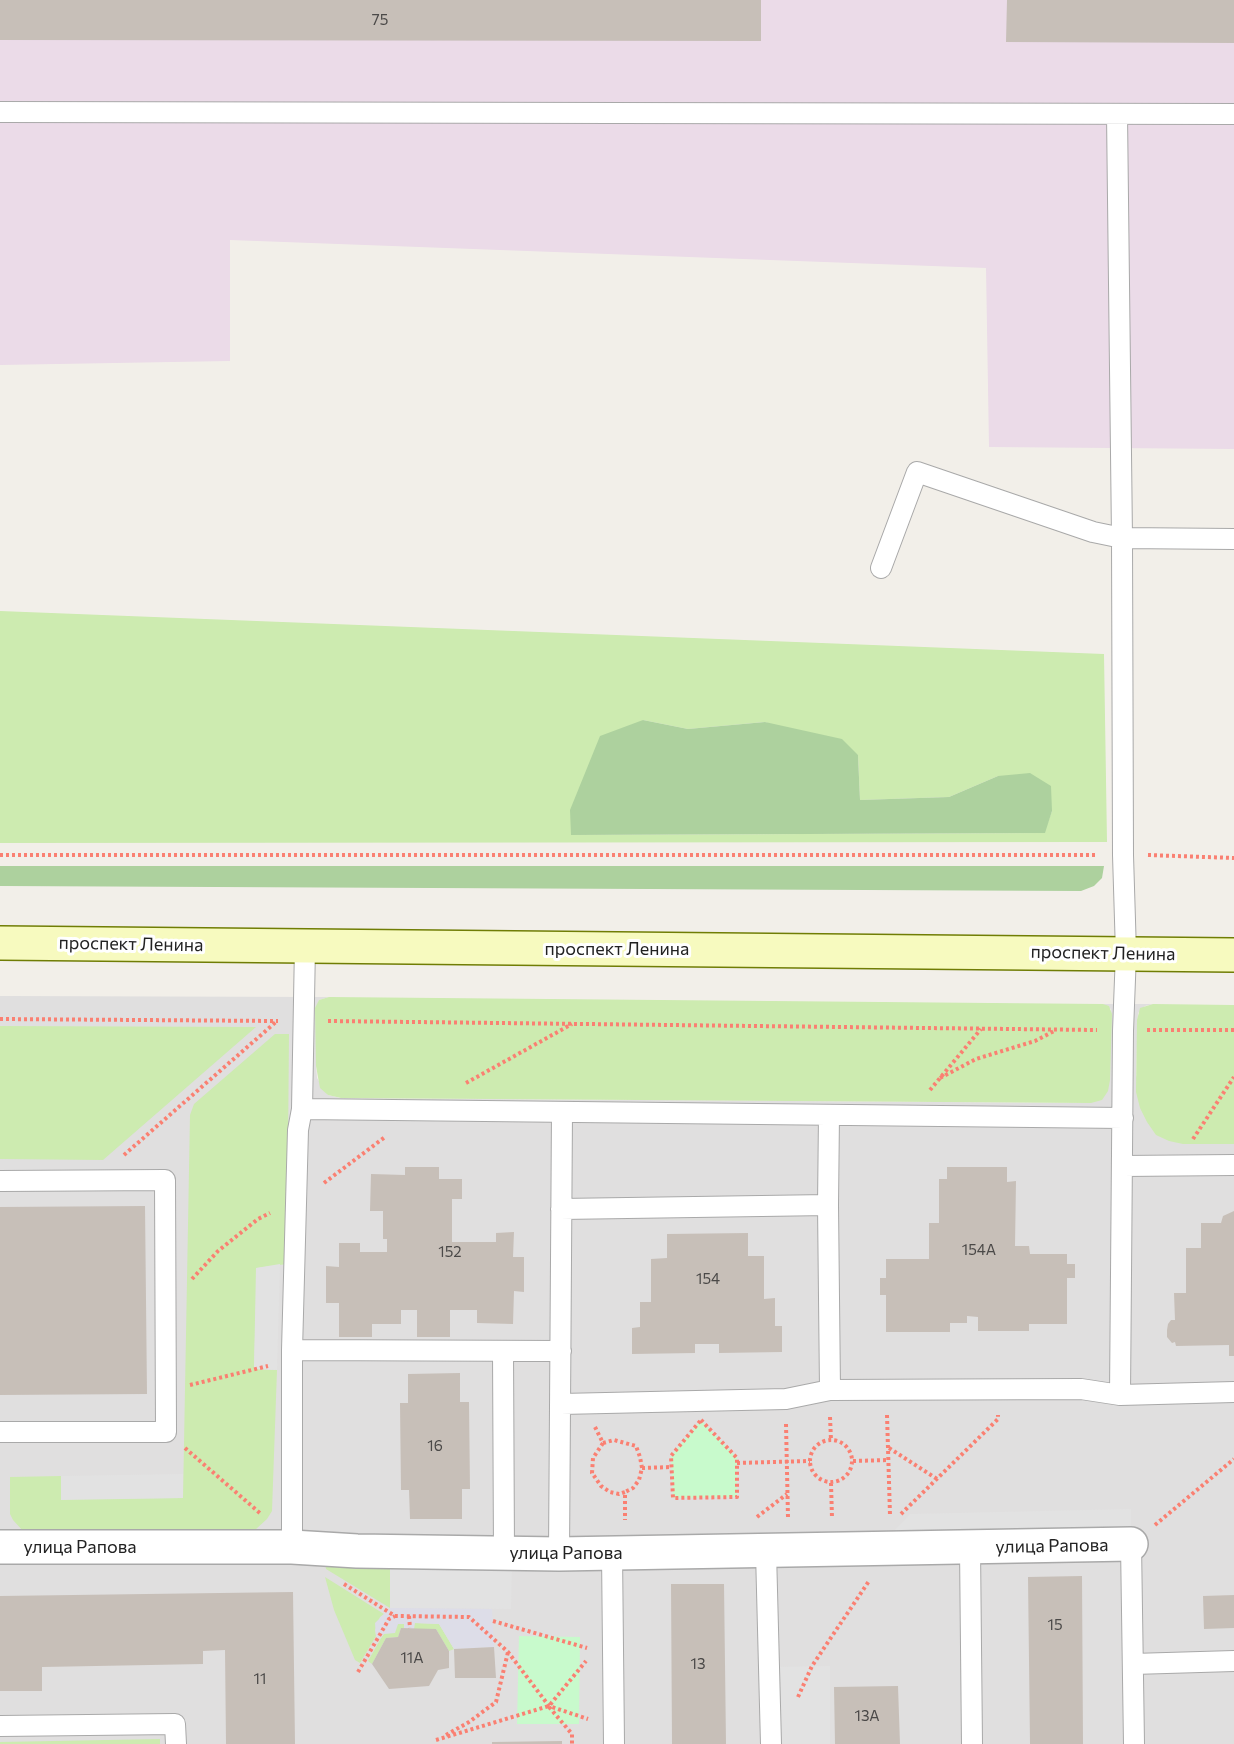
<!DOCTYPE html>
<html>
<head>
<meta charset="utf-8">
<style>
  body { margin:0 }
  canvas { display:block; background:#f2efe9 }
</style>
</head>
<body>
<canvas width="1234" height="1744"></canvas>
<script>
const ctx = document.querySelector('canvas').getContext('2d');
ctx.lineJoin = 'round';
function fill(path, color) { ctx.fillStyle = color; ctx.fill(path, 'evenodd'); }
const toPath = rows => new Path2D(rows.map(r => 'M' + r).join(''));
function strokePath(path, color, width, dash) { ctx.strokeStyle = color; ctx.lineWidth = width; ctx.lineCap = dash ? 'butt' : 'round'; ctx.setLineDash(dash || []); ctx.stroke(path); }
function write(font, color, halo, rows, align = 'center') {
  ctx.font = font + ' Commissioner,sans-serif'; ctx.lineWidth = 6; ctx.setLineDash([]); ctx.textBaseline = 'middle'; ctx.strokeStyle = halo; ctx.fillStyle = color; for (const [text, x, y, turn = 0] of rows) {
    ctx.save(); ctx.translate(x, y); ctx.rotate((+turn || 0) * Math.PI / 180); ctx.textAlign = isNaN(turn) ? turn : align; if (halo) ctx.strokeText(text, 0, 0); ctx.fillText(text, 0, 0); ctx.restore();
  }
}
fill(toPath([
  [0,996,329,997,319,1000,316,1008,316,1066,317,1078,328,1095,341,1098,1091,1103,1111,1009,1103,1004,1153,1004,1145,1006,1138,1013,1136,1076,1183,1144,1234,1144,1234,1744,0,1744]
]), '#e0dfdf');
fill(toPath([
  [0,0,1234,0,1234,449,989,447,986,268,230,240,230,361,0,365]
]), '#ebdbe8');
fill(toPath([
  [0,611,1104,654,1107,842,0,843],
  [643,720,688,729,765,722,858,755,860,800,949,797,998,776,1052,811,1044,833,571,835],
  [329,997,1103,1004,1109,1006,1112,1014,1110,1080,1108,1091,1102,1100,1091,1103,341,1098,328,1095,320,1088,316,1066,315,1008,319,1000],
  [1153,1004,1234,1005,1234,1144,1183,1144,1169,1141,1156,1135,1147,1122,1140,1108,1136,1092,1137,1020,1140,1008],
  [0,1026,256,1027,103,1160,0,1159],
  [275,1034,289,1034,287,1264,257,1268,254,1369,277,1370,272,1511,267,1519,256,1529,242,1533,24,1532,13,1520,10,1514,10,1477,61,1476,61,1499,183,1498,190,1115,194,1104],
  [325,1563,390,1565,390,1608,326,1569],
  [325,1577,384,1614,380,1617,375,1630,376,1636,360,1663,355,1660,334,1610],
  [414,1623,439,1624,454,1649,449,1651,436,1629,414,1629],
  [398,1624,405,1624,404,1628,401,1628,398,1637,386,1638,372,1664,368,1661,384,1633],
  [160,1739,160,1744,0,1744,0,1742]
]), '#cdebb0');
fill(toPath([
  [643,720,688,729,765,722,842,739,858,755,860,800,949,797,998,776,1030,773,1051,786,1052,811,1045,833,571,835,570,810,600,736],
  [0,866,1104,866,1102,878,1094,886,1081,891,0,886]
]), '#add19e');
fill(toPath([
  [701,1420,737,1458,737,1497,673,1498,671,1456],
  [519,1636,580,1637,579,1724,517,1724]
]), '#c8facc');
fill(toPath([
  [280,1264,277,1370,254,1369,256,1268],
  [183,1474,183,1498,61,1500,61,1476],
  [1131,1509,1131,1535,885,1540,910,1514],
  [390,1560,512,1563,511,1609,390,1608],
  [830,1666,830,1744,771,1744,769,1667]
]), '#e2e2e2');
fill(toPath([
  [390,1608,492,1609,494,1647,454,1649,439,1624,415,1623,414,1629,404,1628,404,1624,398,1624,395,1633,384,1634,381,1638,376,1636,375,1623]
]), '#dddde8');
fill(toPath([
  [0,0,761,0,761,41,0,40],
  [1007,0,1234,0,1234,43,1006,42],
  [405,1167,439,1167,439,1179,462,1179,462,1199,452,1199,452,1242,496,1242,496,1233,514,1232,513,1257,524,1257,524,1292,514,1291,513,1324,477,1323,477,1310,450,1310,450,1337,417,1337,417,1310,401,1310,401,1324,372,1324,372,1337,339,1337,339,1303,326,1303,326,1266,339,1267,339,1243,360,1243,360,1252,387,1252,387,1239,383,1239,383,1211,370,1211,371,1174,405,1175],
  [947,1167,1007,1167,1007,1182,1016,1181,1015,1246,1029,1246,1030,1254,1067,1254,1067,1264,1075,1264,1075,1278,1067,1278,1067,1324,1029,1324,1029,1331,978,1331,978,1317,967,1316,967,1323,950,1323,950,1332,886,1332,886,1295,880,1295,880,1278,886,1278,886,1259,929,1259,929,1223,939,1223,939,1179,947,1179],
  [145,1206,147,1394,0,1395,0,1207],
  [1234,1211,1234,1356,1229,1356,1229,1345,1176,1346,1175,1342,1172,1343,1167,1337,1167,1330,1168,1324,1171,1320,1175,1320,1174,1293,1186,1293,1186,1248,1201,1248,1201,1223,1221,1223,1223,1216],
  [748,1233,748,1256,764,1256,764,1299,775,1298,775,1326,782,1326,782,1352,719,1353,719,1344,695,1344,695,1353,632,1354,632,1328,640,1327,640,1302,651,1302,651,1259,667,1258,667,1234],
  [460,1373,460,1402,469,1402,470,1489,462,1489,462,1519,410,1519,409,1490,401,1490,400,1403,408,1403,408,1374],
  [1082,1576,1083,1744,1030,1744,1028,1577],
  [671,1584,724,1584,726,1744,672,1744],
  [293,1592,295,1744,226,1744,225,1650,203,1651,203,1664,42,1667,42,1691,0,1691,0,1596],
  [1234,1595,1234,1628,1204,1629,1203,1596],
  [401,1628,436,1629,449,1651,449,1668,438,1670,429,1686,389,1689,372,1664,386,1638,398,1637],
  [494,1647,496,1678,455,1678,454,1649],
  [898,1686,900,1744,835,1744,834,1687],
  [562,1741,562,1744,492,1744,492,1742]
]), '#c7bfb8');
const lane = toPath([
  [0,112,1234,114],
  [1117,114,1122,538,1123,855,1126,953,1123,1031,1120,1395],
  [881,568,917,472,1093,532,1122,538,1234,539],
  [302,1109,1123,1118],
  [829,1115,828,1205,830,1390],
  [1123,1166,1234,1165],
  [0,1181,165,1180,166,1432,0,1432],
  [561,1209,828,1205],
  [292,1350,561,1351],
  [503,1351,504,1553],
  [561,1404,786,1399,830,1390,1081,1389,1120,1395,1234,1392],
  [1131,1544,1134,1744],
  [292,1547,292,1350,298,1130,302,1109,305,946],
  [970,1548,972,1744],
  [766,1552,771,1744],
  [612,1553,614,1744],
  [559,1554,562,1112],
  [1133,1664,1234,1661],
  [0,1726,175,1724,176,1744]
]);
const street = toPath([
  [0,1547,292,1547,357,1551,559,1554,1131,1544]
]);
const secondary = toPath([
  [0,943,1234,955]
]);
strokePath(lane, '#a9a9a9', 22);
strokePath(street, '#a9a9a9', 36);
strokePath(secondary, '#707d05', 36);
strokePath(toPath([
  [0,855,1098,855],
  [1148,855,1234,858],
  [0,1019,278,1021],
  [328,1021,1097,1030],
  [1147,1030,1234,1030],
  [940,1078,976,1059,1035,1041,1056,1030],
  [466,1083,572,1024],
  [930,1090,981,1029],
  [1193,1139,1234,1077],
  [124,1155,277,1021],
  [324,1183,385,1137],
  [192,1279,218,1251,258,1219,270,1213],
  [190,1385,268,1366],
  [887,1415,890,1515],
  [830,1417,831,1440],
  [701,1420,737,1458,737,1497,673,1498,671,1456,701,1420],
  [786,1424,788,1518],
  [595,1427,603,1443,593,1458,592,1473,601,1486,610,1492,619,1494,625,1492,625,1520],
  '810 1461a21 21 0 1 1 42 0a21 21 0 1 1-42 0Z',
  [603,1443,614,1440,636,1446,640,1457,642,1468,639,1480,633,1488,625,1492],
  [185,1448,261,1514],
  [889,1448,937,1479],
  [853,1461,888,1460],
  [737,1463,810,1461],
  [642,1468,671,1467],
  [831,1483,832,1518],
  [901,1514,998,1419,998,1415],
  [757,1517,787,1494],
  [1155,1525,1234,1459],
  [344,1584,395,1616,469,1617,508,1652,549,1706,588,1719],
  [409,1616,410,1628],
  [493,1621,587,1648],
  [358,1672,389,1619,395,1616],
  [798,1697,812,1666,869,1581],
  [549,1707,572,1734,572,1744],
  [446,1735,469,1722,496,1702,508,1652],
  [436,1740,549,1706,586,1661]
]), '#fa8072', 4, [3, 3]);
strokePath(lane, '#fff', 20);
strokePath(street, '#fff', 33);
strokePath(secondary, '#f7fabf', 33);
write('15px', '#4b4948', null, [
  ["75",380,20],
  ["154А",979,1250],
  ["152",450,1252],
  ["154",708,1279],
  ["16",435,1446],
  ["15",1055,1625],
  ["11А",412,1658],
  ["13",698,1664],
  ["11",260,1679],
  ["13А",867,1716]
]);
write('18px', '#222', '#fff', [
  ["проспект Ленина",131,944,1],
  ["проспект Ленина",617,949],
  ["проспект Ленина",1103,953,1],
  ["улица Рапова",1052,1546,-1],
  ["улица Рапова",80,1547],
  ["улица Рапова",566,1553]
]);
</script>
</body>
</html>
